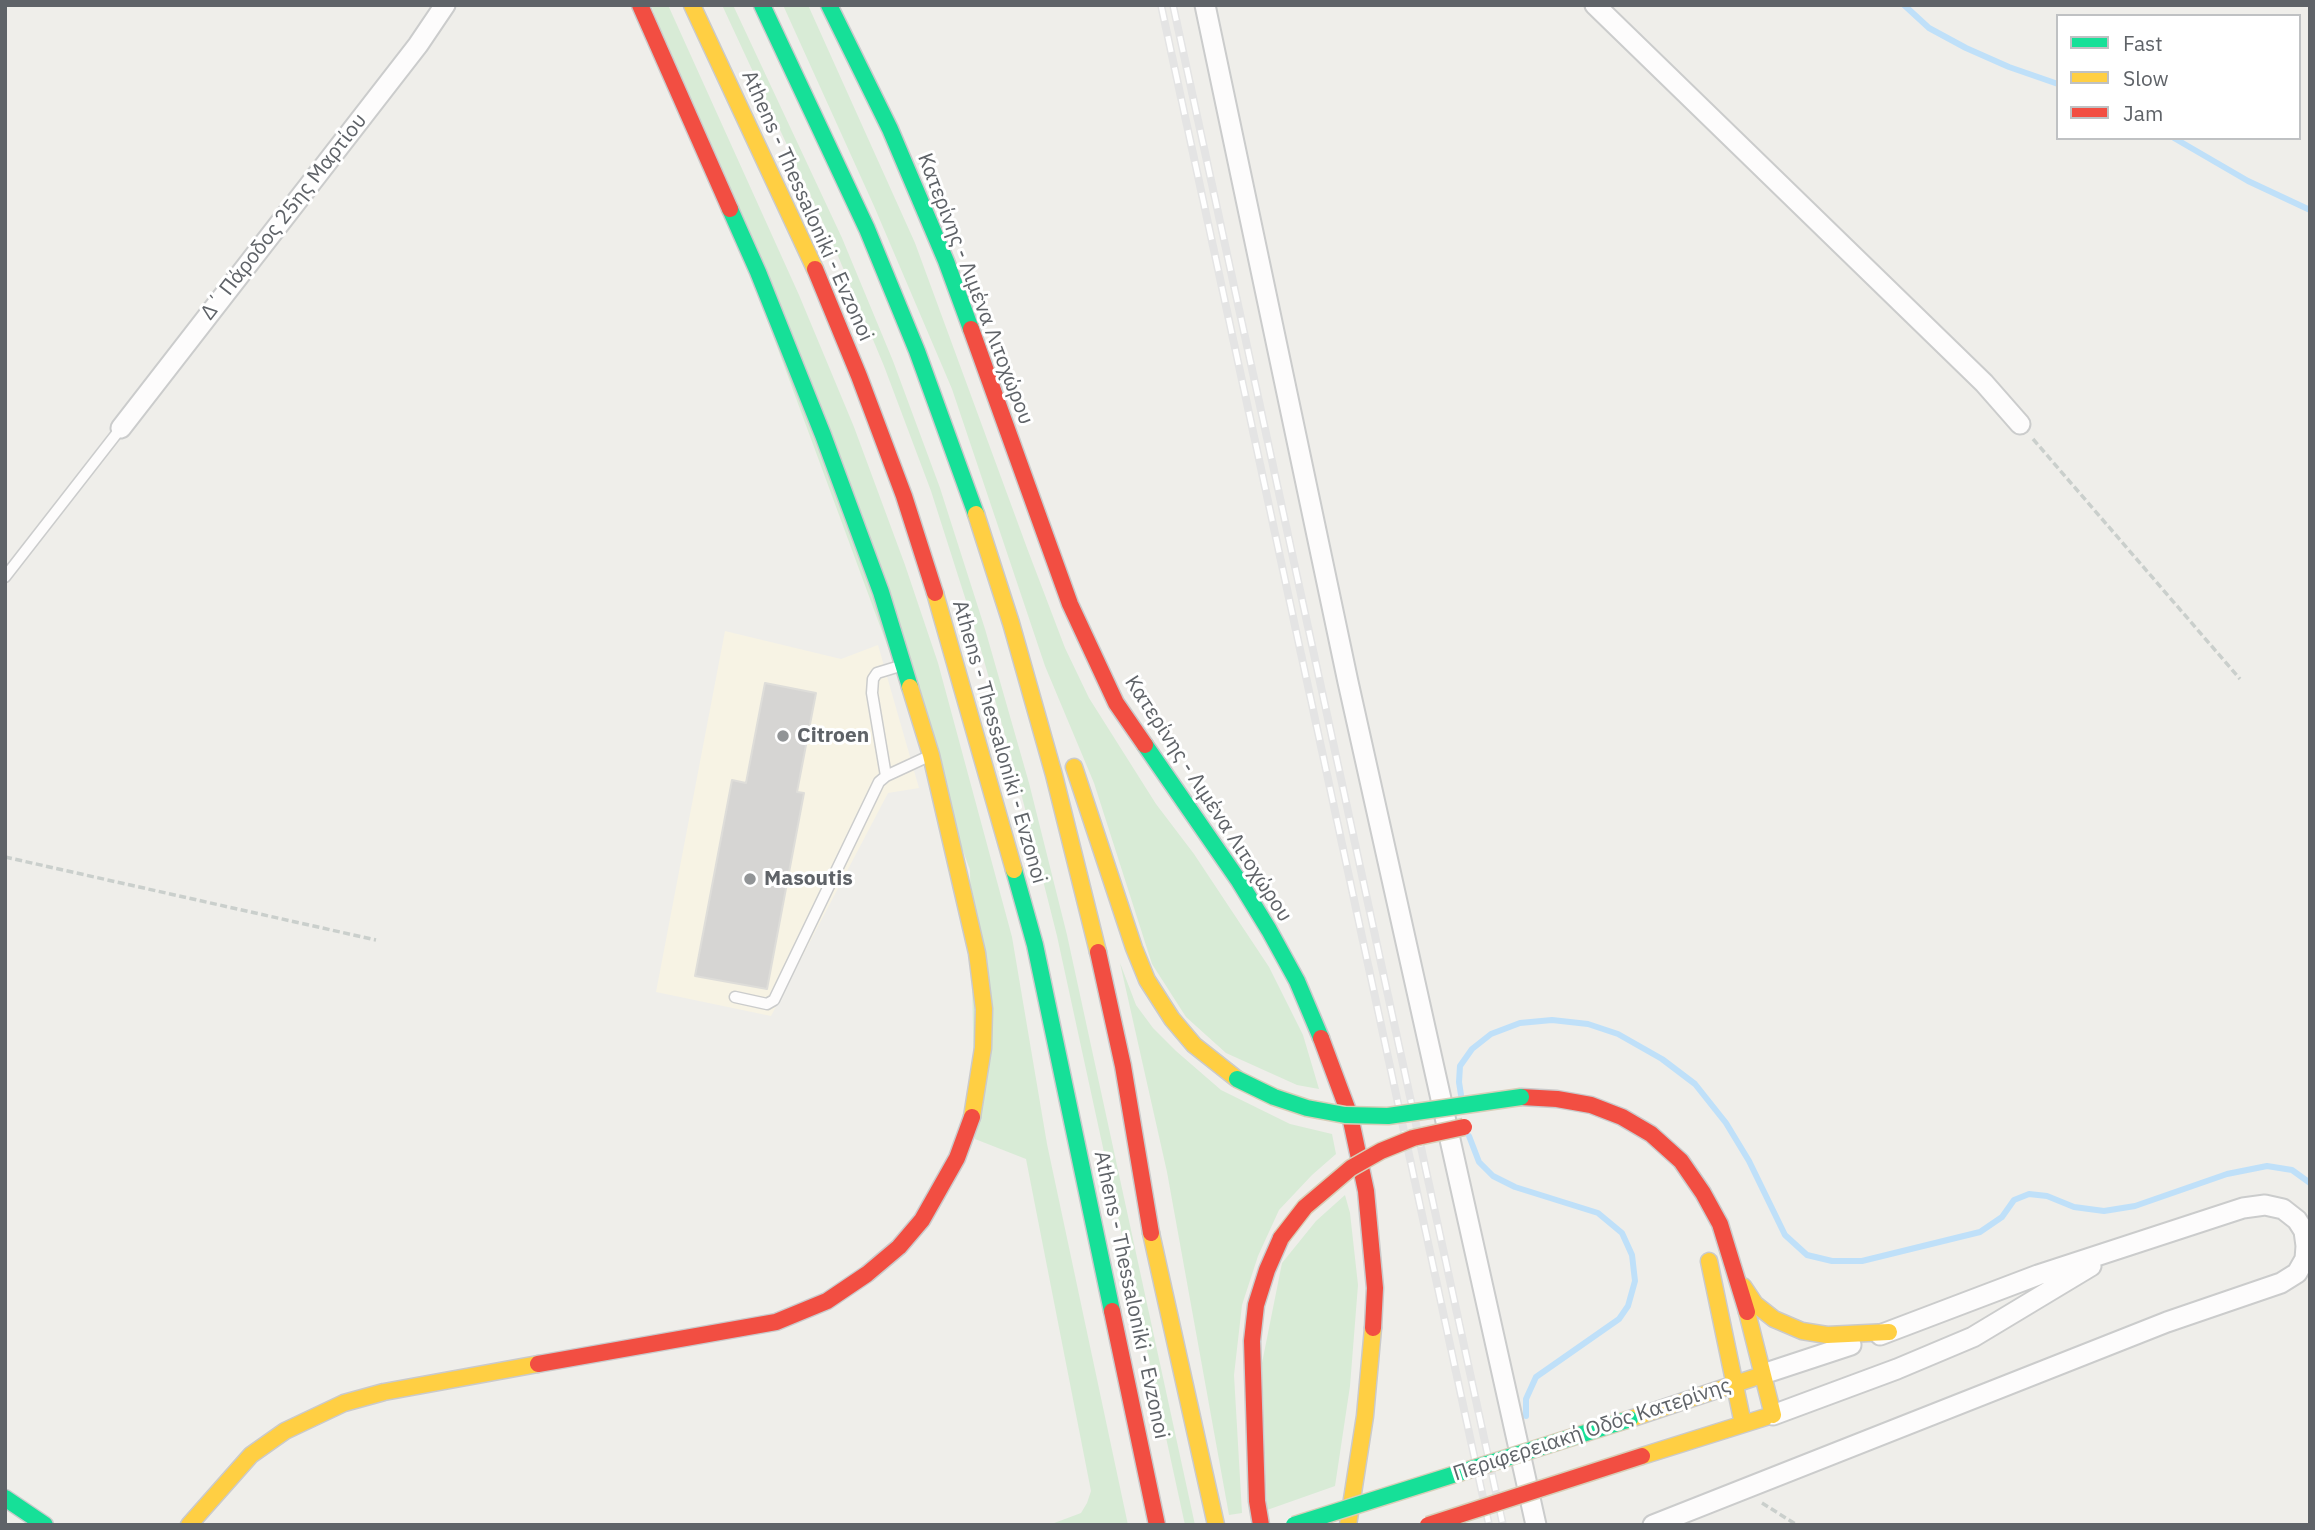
<!DOCTYPE html>
<html>
<head>
<meta charset="utf-8">
<style>
  body { margin:0 }
  #map { position:relative; width:2315px; height:1530px; overflow:hidden; background:#efeeea; font-family:"IBM Plex Sans",sans-serif }
  canvas { display:block }
  .frame { position:absolute; inset:0; border:7px solid #5f6368; pointer-events:none }
  .legend { position:absolute; left:2056px; top:14px; width:245px; height:126px; box-sizing:border-box; background:#fff; border:2px solid #bfc1c3; margin:0; padding:9px 12px; list-style:none; font-size:21px; color:#5f6368 }
  .legend li { display:flex; align-items:center; gap:14px; height:35px }
  .legend b { width:35px; border:2px solid #bfc1c3 }
</style>
</head>
<body>
<div id="map">
<canvas width="2315" height="1530"></canvas>
<div class="frame"></div>
<ul class="legend">
<li><b style="height:9px;background:#16e098"></b>Fast</li>
<li><b style="height:9px;background:#ffcf43"></b>Slow</li>
<li><b style="height:9px;background:#f24e42"></b>Jam</li>
</ul>
</div>
<script>
const ctx = document.querySelector('canvas').getContext('2d');
ctx.lineJoin = 'round';
function fill(path, color) { ctx.fillStyle = color; ctx.fill(path, 'evenodd'); }
const toPath = rows => new Path2D(rows.map(r => 'M' + r).join(''));
function strokePath(path, color, width, dash) { ctx.strokeStyle = color; ctx.lineWidth = width; ctx.lineCap = dash ? 'butt' : 'round'; ctx.setLineDash(dash || []); ctx.stroke(path); }
function write(font, color, halo, rows, align = 'center') {
  ctx.font = font + ' "IBM Plex Sans",sans-serif'; ctx.lineWidth = 6; ctx.setLineDash([]); ctx.textBaseline = 'middle'; ctx.strokeStyle = halo; ctx.fillStyle = color; for (const [text, x, y, turn = 0] of rows) {
    ctx.save(); ctx.translate(x, y); ctx.rotate((+turn || 0) * Math.PI / 180); ctx.textAlign = isNaN(turn) ? turn : align; if (halo) ctx.strokeText(text, 0, 0); ctx.fillText(text, 0, 0); ctx.restore();
  }
}
fill(toPath([
  [725,631,841,659,878,645,919,788,888,793,771,1016,656,992]
]), '#f7f3e4');
fill(toPath([
  [651,5,668,5,799,295,854,427,905,565,938,663,1012,937,1047,1144,1128,1525,1049,1525,1081,1513,1087,1503,1091,1491,1026,1159,975,1139,970,870],
  [722,5,733,5,842,238,893,361,940,488,985,629,1029,783,1067,935,1195,1525,1185,1525,1057,936,1019,785,976,632,931,491,884,366,833,244],
  [783,5,808,5,915,243,1027,548,1065,648,1089,698,1156,804,1194,854,1269,967,1303,1035,1319,1089,1297,1085,1226,1053,1186,1017,1152,964,1094,783,1045,666,952,389,874,206],
  [1120,963,1136,1005,1153,1028,1176,1051,1221,1090,1290,1124,1332,1134,1336,1154,1312,1175,1279,1210,1258,1256,1242,1305,1234,1375,1242,1513,1229,1515,1167,1172],
  [1345,1195,1350,1213,1358,1285,1350,1386,1335,1486,1267,1510,1262,1363,1282,1263,1316,1221]
]), '#d8ebd6');
strokePath(toPath([
  [1904,5,1929,28,1966,48,2009,67,2058,84],
  [2174,138,2248,181,2310,210],
  [1461,1095,1459,1082,1460,1066,1472,1049,1491,1034,1520,1023,1552,1020,1588,1024,1618,1034,1662,1059,1695,1084,1726,1123,1749,1161,1785,1235,1807,1255,1832,1261,1862,1261,1980,1232,2002,1217,2014,1200,2029,1194,2047,1196,2074,1207,2104,1211,2135,1206,2227,1174,2267,1166,2292,1170,2310,1183],
  [1469,1136,1479,1162,1493,1176,1515,1187,1598,1213,1622,1233,1632,1255,1635,1281,1628,1306,1619,1319,1536,1377,1526,1399,1526,1416]
]), '#bfe0f9', 6);
const building = toPath([
  [765,683,816,693,797,792,804,793,767,989,695,976,732,780,746,783,765,683]
]);
fill(building, '#d6d5d3');
strokePath(building, '#deddd9', 2);
const lane = toPath([
  [5,577,121,428],
  [886,776,872,693,873,679,877,673,900,666],
  [735,997,767,1004,774,1000,879,782,886,776,927,757]
]);
const street = toPath([
  [1205,5,1348,682,1536,1525],
  [1595,5,1984,383,2020,424],
  [121,428,418,45,445,5],
  [1763,1374,1851,1345],
  [1773,1415,1897,1369,1973,1337,2091,1266],
  [1653,1525,2167,1322,2281,1283,2297,1273,2305,1259,2306,1246,2304,1231,2297,1220,2283,1209,2265,1205,2243,1208,2038,1275,1880,1335]
]);
const fast = toPath([
  [762,5,867,229,917,351,976,514],
  [829,5,890,129,946,261,971,329],
  [730,209,758,272,823,435,881,592,910,687],
  [1145,745,1239,881,1269,930,1297,981,1321,1038],
  [1014,870,1035,945,1112,1311],
  [5,1498,45,1525]
]);
const slow = toPath([
  [692,5,815,269],
  [976,514,1011,623,1054,775,1098,952],
  [935,593,1014,870],
  [910,687,931,755,977,953,984,1009,983,1048,972,1117],
  [1074,767,1134,948,1147,980,1172,1019,1194,1045,1237,1079],
  [1151,1233,1216,1525],
  [1709,1261,1743,1424],
  [1743,1286,1755,1304,1774,1319,1802,1331,1827,1335,1889,1332],
  [1747,1312,1773,1415],
  [1630,1419,1756,1377],
  [1642,1456,1766,1417],
  [189,1525,251,1455,285,1431,344,1403,384,1392,538,1364],
  [1348,1525,1365,1416,1373,1328]
]);
const jam = toPath([
  [640,5,730,209],
  [815,269,859,376,904,496,935,593],
  [971,329,1070,604,1116,703,1145,745],
  [1098,952,1123,1066,1151,1233],
  [1321,1038,1350,1116,1366,1191,1375,1288,1373,1328],
  [1521,1097,1557,1099,1591,1105,1622,1117,1651,1134,1681,1161,1703,1193,1720,1224,1747,1312],
  [1112,1311,1157,1525],
  [538,1364,776,1322,827,1301,867,1274,899,1247,922,1220,957,1158,972,1117],
  [1261,1525,1257,1501,1252,1341,1256,1305,1267,1270,1281,1238]
]);
strokePath(lane, '#cbcccc', 13);
strokePath(street, '#cbcccc', 23);
strokePath(fast, '#cacacb', 19);
strokePath(slow, '#cacacb', 19);
strokePath(jam, '#cacacb', 19);
strokePath(toPath([
  [2033,439,2240,679],
  [5,857,376,940],
  [1762,1503,1797,1525]
]), '#cacfcc', 3.5, [7, 3.5]);
strokePath(lane, '#fdfcfc', 10);
strokePath(street, '#fdfcfc', 19);
strokePath(fast, '#16e098', 16);
strokePath(slow, '#ffcf43', 16);
strokePath(jam, '#f24e42', 16);
const rail = toPath([
  [1161,5,1489,1525],
  [1173,5,1503,1525]
]);
strokePath(rail, '#e4e4e4', 8);
strokePath(rail, '#fff', 5, [16]);
const fastBridge = toPath([
  [1237,1079,1274,1097,1307,1108,1345,1115,1388,1116,1521,1097],
  [1294,1525,1630,1419]
]);
const jamBridge = toPath([
  [1281,1238,1305,1207,1351,1168,1381,1151,1413,1138,1464,1127],
  [1428,1525,1642,1456]
]);
strokePath(fastBridge, '#d7ceb8', 19, []);
strokePath(jamBridge, '#d7ceb8', 19, []);
strokePath(fastBridge, '#16e098', 16);
strokePath(jamBridge, '#f24e42', 16);
for (const [x, y, r, color] of [
  [783,736,7,"#919496"],
  [750,879,7,"#919496"]
]) { const dot = new Path2D(); dot.arc(x, y, r, 0, 2 * Math.PI); ctx.fillStyle = color; ctx.fill(dot); strokePath(dot, '#fff', 2.5); }
write('21px', '#5f6368', '#fff', [
  ["Athens - Thessaloniki - Evzonoi",807,206,66],
  ["Δ΄ Πάροδος 25ης Μαρτίου",284,217,-52],
  ["Κατερίνης - Λιμένα Λιτοχώρου",975,289,69],
  ["Athens - Thessaloniki - Evzonoi",999,742,74],
  ["Κατερίνης - Λιμένα Λιτοχώρου",1208,799,57],
  ["Athens - Thessaloniki - Evzonoi",1131,1295,78],
  ["Περιφερειακή Οδός Κατερίνης",1592,1430,-18]
]);
write('bold 21px', '#5f6368', '#fff', [
  ["Citroen",797,736],
  ["Masoutis",764,879]
], 'left');
</script>
</body>
</html>
